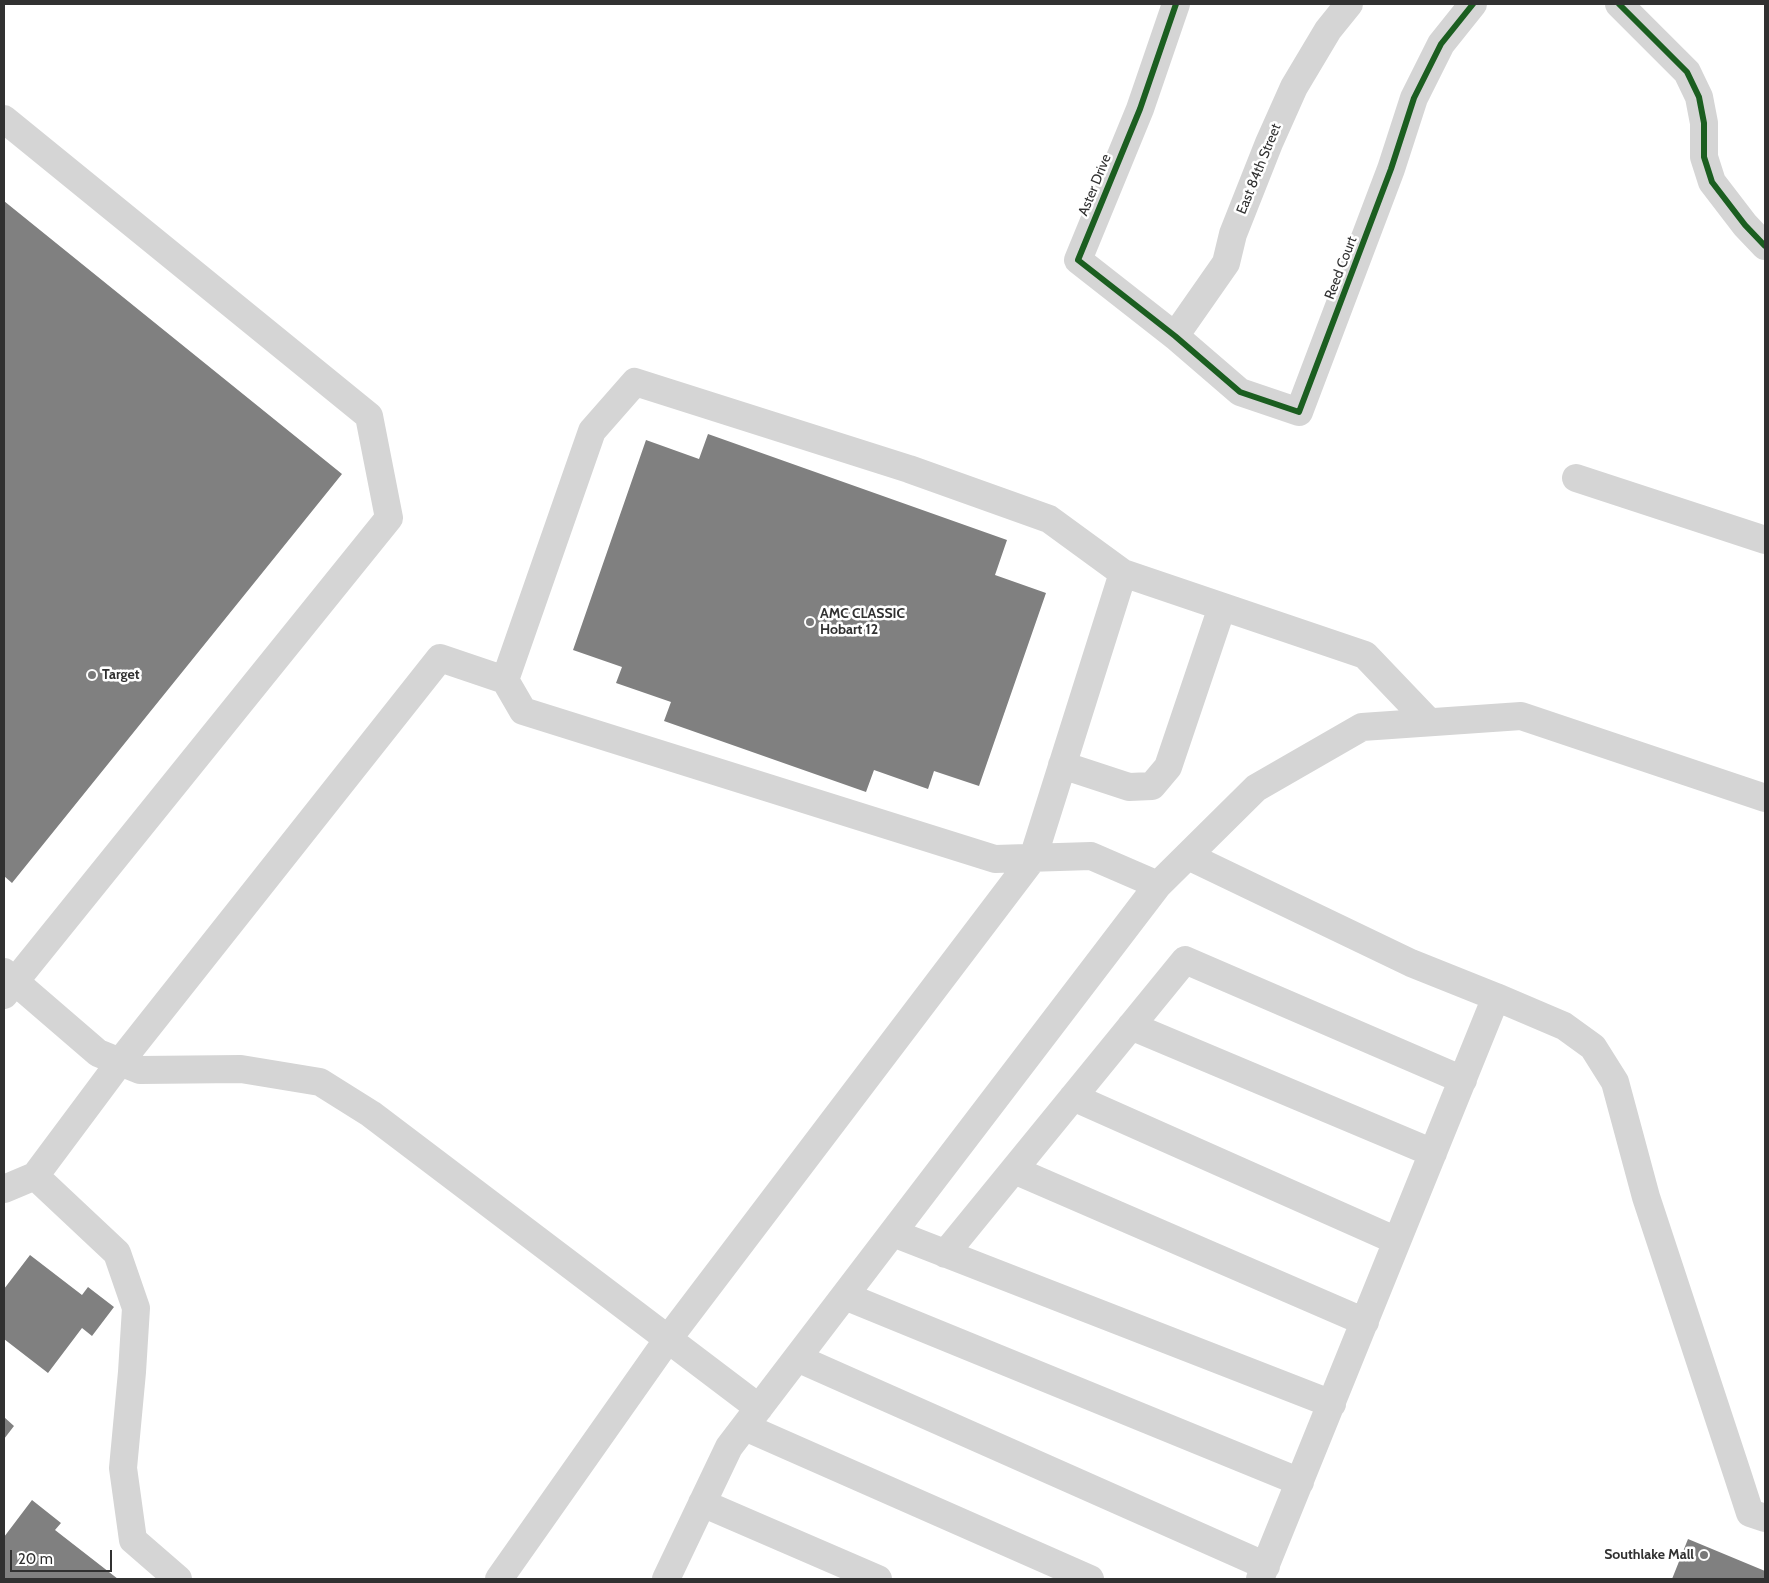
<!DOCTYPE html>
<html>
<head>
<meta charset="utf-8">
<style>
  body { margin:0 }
  #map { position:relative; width:1769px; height:1583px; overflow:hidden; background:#fff; font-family:Cabin,sans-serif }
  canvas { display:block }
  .frame { position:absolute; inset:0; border:5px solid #313131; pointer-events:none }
  .scale { position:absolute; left:10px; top:1550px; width:102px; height:22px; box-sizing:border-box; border:2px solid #313131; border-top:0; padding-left:6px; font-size:15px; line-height:18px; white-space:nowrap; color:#313131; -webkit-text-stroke:4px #fff; paint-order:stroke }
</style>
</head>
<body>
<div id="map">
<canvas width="1769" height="1583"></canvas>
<div class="frame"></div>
<div class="scale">20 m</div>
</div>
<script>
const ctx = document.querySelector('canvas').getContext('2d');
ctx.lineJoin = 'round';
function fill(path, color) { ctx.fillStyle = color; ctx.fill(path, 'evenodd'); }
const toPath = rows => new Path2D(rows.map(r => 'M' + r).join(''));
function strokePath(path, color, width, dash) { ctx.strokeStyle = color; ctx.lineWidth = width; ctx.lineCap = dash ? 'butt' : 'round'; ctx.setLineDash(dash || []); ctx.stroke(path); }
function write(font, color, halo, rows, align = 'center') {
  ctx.font = font + ' Cabin,sans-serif'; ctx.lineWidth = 5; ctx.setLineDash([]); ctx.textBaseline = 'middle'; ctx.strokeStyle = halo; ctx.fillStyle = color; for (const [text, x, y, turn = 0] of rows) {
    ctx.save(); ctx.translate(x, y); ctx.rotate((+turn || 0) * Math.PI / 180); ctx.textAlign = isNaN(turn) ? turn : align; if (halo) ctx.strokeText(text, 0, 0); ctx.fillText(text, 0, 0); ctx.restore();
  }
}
fill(toPath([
  [4,201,342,474,12,883,4,876],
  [708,434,1007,540,995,575,1046,593,979,786,934,771,928,789,874,770,866,792,664,721,671,702,616,683,622,667,573,650,646,440,699,459],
  [30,1255,82,1295,88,1287,114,1307,92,1336,82,1328,48,1373,4,1339,4,1289],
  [4,1417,14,1426,4,1439],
  [32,1500,61,1523,55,1530,118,1579,4,1579,4,1537],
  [1688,1539,1765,1571,1765,1579,1672,1579]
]), '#808080');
strokePath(toPath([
  [1176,4,1140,109,1078,260,1175,336,1240,392,1299,412,1391,169,1414,98,1441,44,1473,4],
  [1619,4,1687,72,1699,97,1704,123,1704,157,1712,182,1745,225,1765,246],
  [4,119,369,416,389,518,4,995],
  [1175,336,1226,263,1233,234,1269,143,1294,87,1328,30,1349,4],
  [1576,478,1765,540],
  [1062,765,1129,787,1152,786,1168,767,1222,607],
  [1188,856,1411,963,1496,997,1260,1579],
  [1158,885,1091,856,995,859,523,711,505,680,592,431,635,382,909,469,1049,519,1123,573,1365,655,1429,722],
  [4,972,98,1053,140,1070,241,1069,320,1082,371,1114,759,1408],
  [1496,997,1564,1026,1593,1047,1615,1082,1646,1197,1737,1473,1750,1513,1765,1518],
  [1131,1026,1433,1153],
  [1073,1097,1397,1241],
  [1014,1170,1365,1322],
  [4,1189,35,1176],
  [893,1233,1332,1404],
  [945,1254,1185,960,1463,1080],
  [845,1296,1300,1482],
  [797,1358,1266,1566],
  [745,1427,1090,1579],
  [702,1503,878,1579],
  [178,1579,133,1540,123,1468,132,1372,136,1308,117,1253,35,1176,120,1062,440,658,505,680],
  [499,1579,668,1339,1033,858,1123,573],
  [666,1579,729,1447,1158,885,1256,788,1362,727,1521,716,1765,798]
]), '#d5d5d5', 28);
strokePath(toPath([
  [1176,4,1140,109,1078,260,1175,336,1240,392,1299,412,1391,169,1414,98,1441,44,1473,4],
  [1619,4,1687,72,1699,97,1704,123,1704,157,1712,182,1745,225,1765,246]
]), '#1b5e20', 6);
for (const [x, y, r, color] of [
  [810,622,5,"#797979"],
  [92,675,5,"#797979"],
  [1704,1555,5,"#797979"]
]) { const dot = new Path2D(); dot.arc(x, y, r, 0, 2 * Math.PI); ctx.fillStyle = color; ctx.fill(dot); strokePath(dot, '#fff', 2); }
write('14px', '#313131', '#fff', [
  ["East 84th Street",1259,169,-68],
  ["Aster Drive",1095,185,-68],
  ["Reed Court",1341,268,-69]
]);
write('bold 14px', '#313131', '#fff', [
  ["AMC CLASSIC",820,614],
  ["Hobart 12",820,630],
  ["Target",102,675],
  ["Southlake Mall",1694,1555,"right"]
], 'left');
</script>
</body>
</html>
